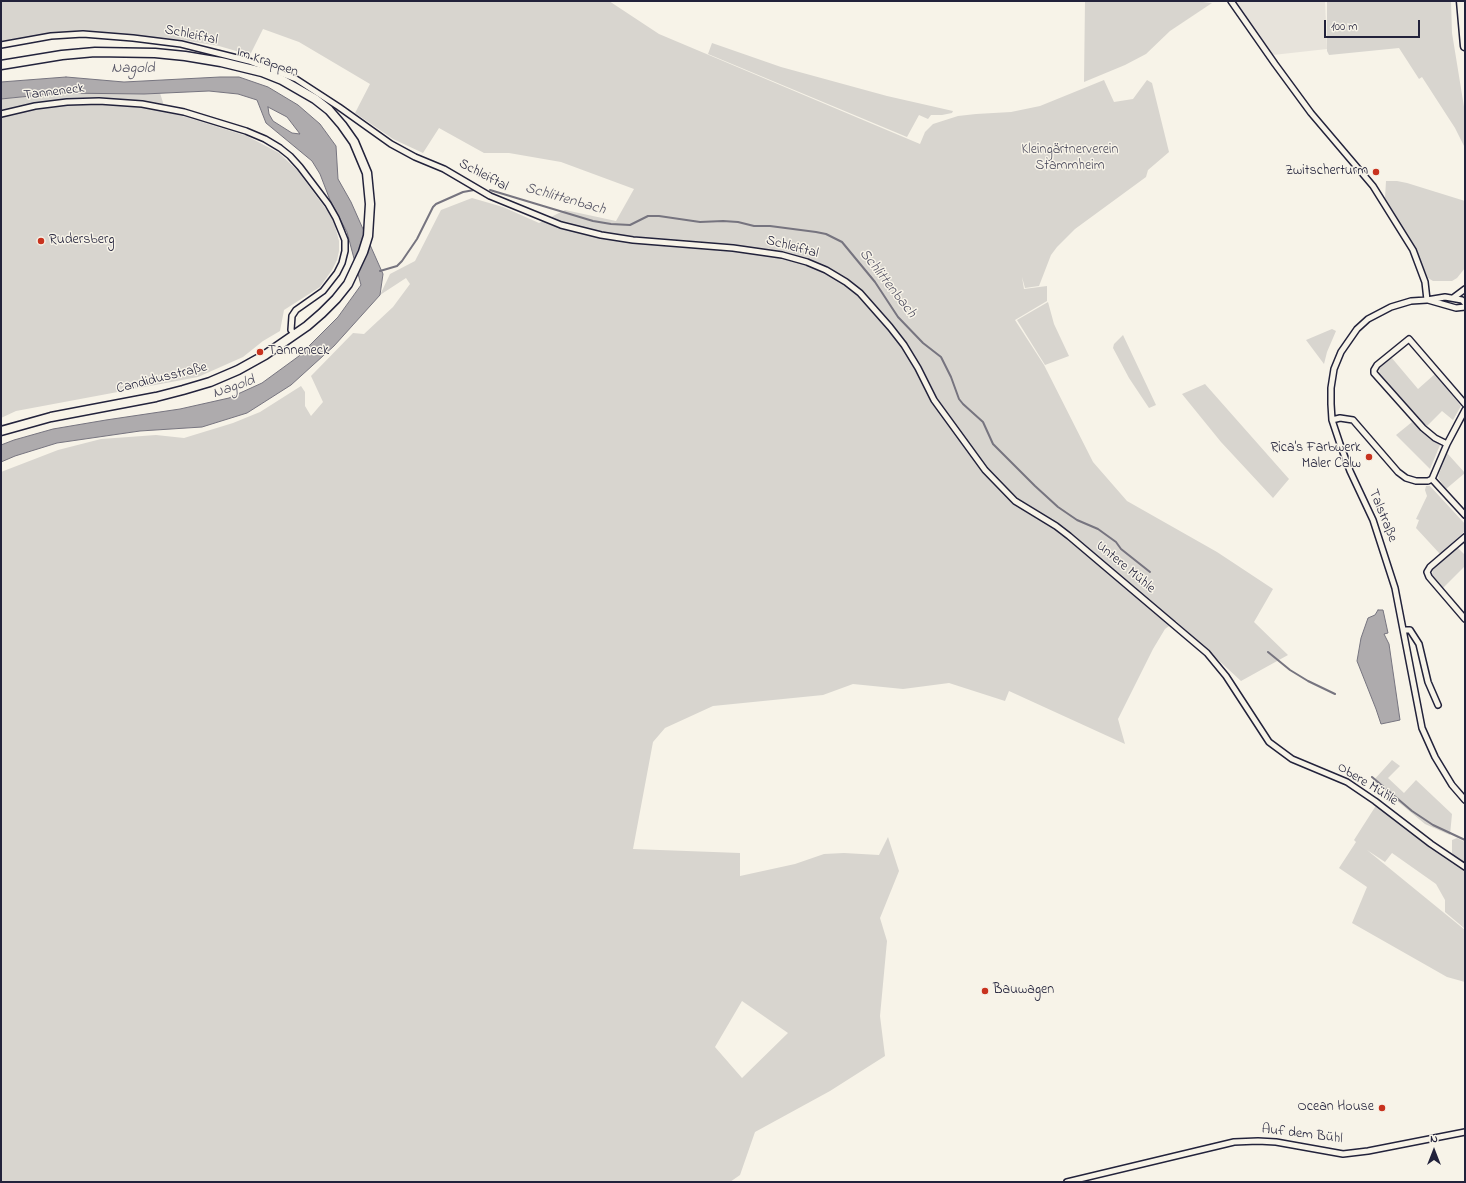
<!DOCTYPE html>
<html>
<head>
<meta charset="utf-8">
<style>
  body { margin:0 }
  #map { position:relative; width:1466px; height:1183px; overflow:hidden; background:#f7f3e8; font-family:"Indie Flower",sans-serif }
  canvas { display:block }
  .frame { position:absolute; inset:0; border:2px solid #22223b; pointer-events:none }
  .north { position:absolute; left:1414px; top:1131px; width:40px; height:40px; -webkit-text-stroke:3px #f7f3e8; paint-order:stroke; rotate:0deg; font-size:11px; font-weight:700; line-height:16px; text-align:center; color:#22223b }
  .north::after { content:''; display:block; margin:auto; width:14px; height:18px; background:#22223b; clip-path:polygon(50% 0,100% 100%,50% 72%,0 100%) }
  .scale { position:absolute; left:1324px; top:20px; width:96px; height:18px; box-sizing:border-box; border:2px solid #22223b; border-top:0; padding-left:5px; font-size:12px; line-height:14px; white-space:nowrap; color:#22223b; -webkit-text-stroke:3px #f7f3e8; paint-order:stroke }
</style>
</head>
<body>
<div id="map">
<canvas width="1466" height="1183"></canvas>
<div class="frame"></div>
<div class="north">N</div>
<div class="scale">100 m</div>
</div>
<script>
const ctx = document.querySelector('canvas').getContext('2d');
ctx.lineJoin = 'round';
function fill(path, color) { ctx.fillStyle = color; ctx.fill(path, 'evenodd'); }
const toPath = rows => new Path2D(rows.map(r => 'M' + r).join(''));
function strokePath(path, color, width, dash) { ctx.strokeStyle = color; ctx.lineWidth = width; ctx.lineCap = dash ? 'butt' : 'round'; ctx.setLineDash(dash || []); ctx.stroke(path); }
function write(font, color, halo, rows, align = 'center') {
  ctx.font = font + ' "Indie Flower",sans-serif'; ctx.lineWidth = 3; ctx.setLineDash([]); ctx.textBaseline = 'middle'; ctx.strokeStyle = halo; ctx.fillStyle = color; for (const [text, x, y, turn = 0] of rows) {
    ctx.save(); ctx.translate(x, y); ctx.rotate((+turn || 0) * Math.PI / 180); ctx.textAlign = isNaN(turn) ? turn : align; if (halo) ctx.strokeText(text, 0, 0); ctx.fillText(text, 0, 0); ctx.restore();
  }
}
fill(toPath([
  [1235,1,1325,1,1327,49,1273,55]
]), '#e7e3db');
fill(toPath([
  [1,1,609,1,659,34,920,144,925,132,933,124,958,116,976,114,1011,112,1040,106,1104,80,1114,102,1133,99,1147,80,1152,83,1169,152,1148,170,1146,177,1075,229,1057,247,1051,255,1039,286,1025,288,1022,277,1024,289,1047,286,1047,301,1015,320,1044,365,1093,462,1127,501,1217,552,1273,589,1254,622,1288,655,1241,681,1176,621,1165,629,1153,649,1118,719,1125,744,1009,691,1005,701,949,683,903,689,853,684,823,695,713,706,665,728,653,742,633,849,740,853,740,876,795,864,824,854,844,853,879,855,888,837,899,871,880,918,887,941,880,1016,885,1056,830,1091,755,1132,740,1175,730,1182,1,1182,1,472,58,450,101,439,156,435,184,438,233,423,260,412,301,386,305,392,305,406,311,416,323,402,311,376,353,333,364,334,393,307,410,284,406,278,380,295,390,274,415,261,441,210,472,198,503,207,539,223,565,210,616,221,634,189,561,162,509,153,484,153,439,128,423,153,393,139,355,113,370,84,299,42,263,29,250,55,219,46,182,40,112,36,61,36,1,47],
  [742,1001,788,1033,742,1078,715,1047],
  [1085,1,1194,1,1212,3,1170,31,1146,54,1125,65,1084,82],
  [1327,1,1451,1,1452,33,1465,113,1465,148,1455,128,1422,77,1419,79,1399,48,1329,55,1327,51],
  [712,43,781,67,887,96,953,111,952,113,942,115,931,115,928,119,919,115,907,137,708,54],
  [60,93,160,93,166,112,186,117,247,136,279,153,297,170,329,213,334,222,339,241,339,251,337,260,332,270,320,287,284,310,280,331,263,341,243,357,198,377,16,411,1,418,1,99],
  [1386,181,1397,181,1407,183,1465,201,1465,268,1457,278,1452,281,1433,281,1428,278,1415,248,1385,198],
  [1048,302,1054,324,1069,356,1045,365,1017,320],
  [1332,329,1336,331,1327,352,1324,364,1306,340],
  [1123,335,1156,405,1149,408,1129,378,1113,348,1114,344],
  [1391,357,1418,389,1435,374,1461,406,1453,420,1442,411,1427,426,1414,415,1379,374,1380,366],
  [1205,384,1289,479,1273,498,1221,442,1182,394],
  [1412,422,1430,438,1440,445,1430,469,1396,435],
  [1447,453,1465,473,1446,489,1438,478,1439,474],
  [1426,486,1430,486,1465,524,1465,531,1440,554,1416,528,1419,520,1416,519,1427,496,1425,490],
  [1457,547,1465,555,1465,566,1442,589,1433,578,1432,575,1433,569],
  [1392,760,1400,766,1388,778,1404,793,1416,780,1452,814,1450,835,1425,824,1373,781],
  [1377,804,1451,861,1465,870,1464,928,1445,912,1445,900,1436,884,1392,853,1385,862,1367,850,1465,930,1465,982,1447,977,1352,923,1367,887,1339,868,1356,842,1354,840],
  [1457,838,1465,842,1465,864,1455,858,1452,853,1452,840]
]), '#d8d5cf');
const water = toPath([
  [66,77,124,82,220,77,239,77,268,87,298,105,320,124,336,146,338,179,351,202,383,274,380,295,334,346,291,385,247,413,202,427,140,431,57,443,15,456,1,462,1,445,14,440,53,429,106,420,180,409,229,398,262,383,299,356,338,317,361,285,347,232,330,200,320,174,312,161,266,123,257,100,238,94,209,91,144,94,60,93,1,99,1,82,66,77],
  [268,107,287,117,300,134,292,133,273,121,269,114,268,107],
  [1378,610,1383,610,1388,633,1384,634,1389,644,1400,720,1381,724,1376,709,1357,661,1361,638,1368,618,1375,615,1378,610]
]);
fill(water, '#aeabad');
strokePath(water, '#76747f', 1);
strokePath(toPath([
  [490,190,593,221,611,224,630,225,648,216,659,216,700,222,723,221,738,222,754,226,770,226,816,232,826,234,842,242,875,282,898,317,923,343,941,357,951,377,959,399,963,404,983,422,993,444,1035,486,1058,507,1077,520,1098,529,1116,542,1121,549,1150,572],
  [380,271,397,266,402,261,417,239,433,207,436,204,463,192,474,190],
  [1268,652,1290,670,1308,681,1335,694],
  [1372,777,1412,811,1433,825,1465,840]
]), '#76747f', 2);
const street = toPath([
  [1231,1,1275,64,1311,113,1373,186,1413,250,1425,282,1427,300],
  [1,45,51,36,83,34,133,38,181,44,249,61,296,79,339,107,391,144,415,157,444,169,490,196,561,225,601,235,633,240,733,248,782,255,807,262,826,270,846,282,860,293,890,327,904,345,918,368,934,400,985,470,1015,501,1056,526,1069,536,1207,653,1226,676,1269,742,1292,759,1347,782,1375,801,1431,844,1465,867],
  [1,114,35,106,67,102,99,101,142,104,184,112,246,131,265,139,280,148,290,156,300,167,328,204,336,218,345,240,345,251,342,263,337,273,323,291,296,310,292,316,291,330,295,335],
  [1453,298,1465,289],
  [1428,300,1456,308,1465,307],
  [1465,303,1462,300,1445,297,1427,300,1411,301,1391,307,1368,319,1357,329,1341,352,1334,369,1331,388,1331,404,1332,420,1340,444,1350,471,1373,520,1395,588,1422,728,1435,757,1452,785,1465,800],
  [1465,410,1447,444,1432,479,1465,515],
  [1332,420,1340,418,1353,420,1398,472,1406,478,1416,481,1428,481,1432,479],
  [1447,444,1435,438,1423,428,1374,373,1374,370,1377,365,1409,339,1465,404],
  [1465,537,1430,567,1427,572,1429,577,1465,619],
  [1404,630,1410,630,1419,644,1428,682,1438,705],
  [1067,1182,1234,1142,1258,1141,1276,1142,1343,1154,1368,1151,1465,1132]
]);
const primary = toPath([
  [1461,1,1465,46],
  [1,65,62,55,95,52,155,53,185,56,221,62,262,72,282,80,315,99,329,110,342,125,354,142,367,173,370,204,368,236,363,252,348,284,336,299,322,313,307,326,265,355,238,370,210,382,183,390,156,397,51,417,1,431]
]);
strokePath(street, '#22223b', 8);
strokePath(primary, '#22223b', 11);
strokePath(street, '#f7f3e8', 5);
strokePath(primary, '#f7f3e8', 8);
for (const [x, y, r, color] of [
  [1376,172,4,"#c8321e"],
  [41,241,4,"#c8321e"],
  [260,352,4,"#c8321e"],
  [1369,457,4,"#c8321e"],
  [985,991,4,"#c8321e"],
  [1382,1108,4,"#c8321e"]
]) { const dot = new Path2D(); dot.arc(x, y, r, 0, 2 * Math.PI); ctx.fillStyle = color; ctx.fill(dot); strokePath(dot, '#f7f3e8', 1.5); }
write('14px', '#22223b', '#f7f3e8', [
  ["Schleiftal",191,36,12],
  ["Im Krappen",267,63,19],
  ["Tanneneck",54,93,-7],
  ["Schleiftal",483,176,28],
  ["Schleiftal",792,248,15],
  ["Candidusstraße",162,379,-14],
  ["Talstraße",1382,516,68],
  ["Untere Mühle",1125,568,40],
  ["Obere Mühle",1367,785,32],
  ["Auf dem Bühl",1302,1135,7]
]);
write('14px', '#504f60', '#f7f3e8', [
  ["Kleingärtnerverein",1070,151],
  ["Stammheim",1070,167]
]);
write('14px', '#22223b', '#f7f3e8', [
  ["Zwitscherturm",1368,172],
  ["Rudersberg",49,241,"left"],
  ["Tanneneck",268,352,"left"],
  ["Rica's Farbwerk",1361,449],
  ["Maler Calw",1361,465],
  ["Bauwagen",993,991,"left"],
  ["Ocean House",1374,1108]
], 'right');
write('italic 15px', '#535263', '#f7f3e8', [
  ["Nagold",133,70],
  ["Schlittenbach",565,200,16],
  ["Schlittenbach",887,284,52],
  ["Nagold",234,388,-19]
]);
</script>
</body>
</html>
